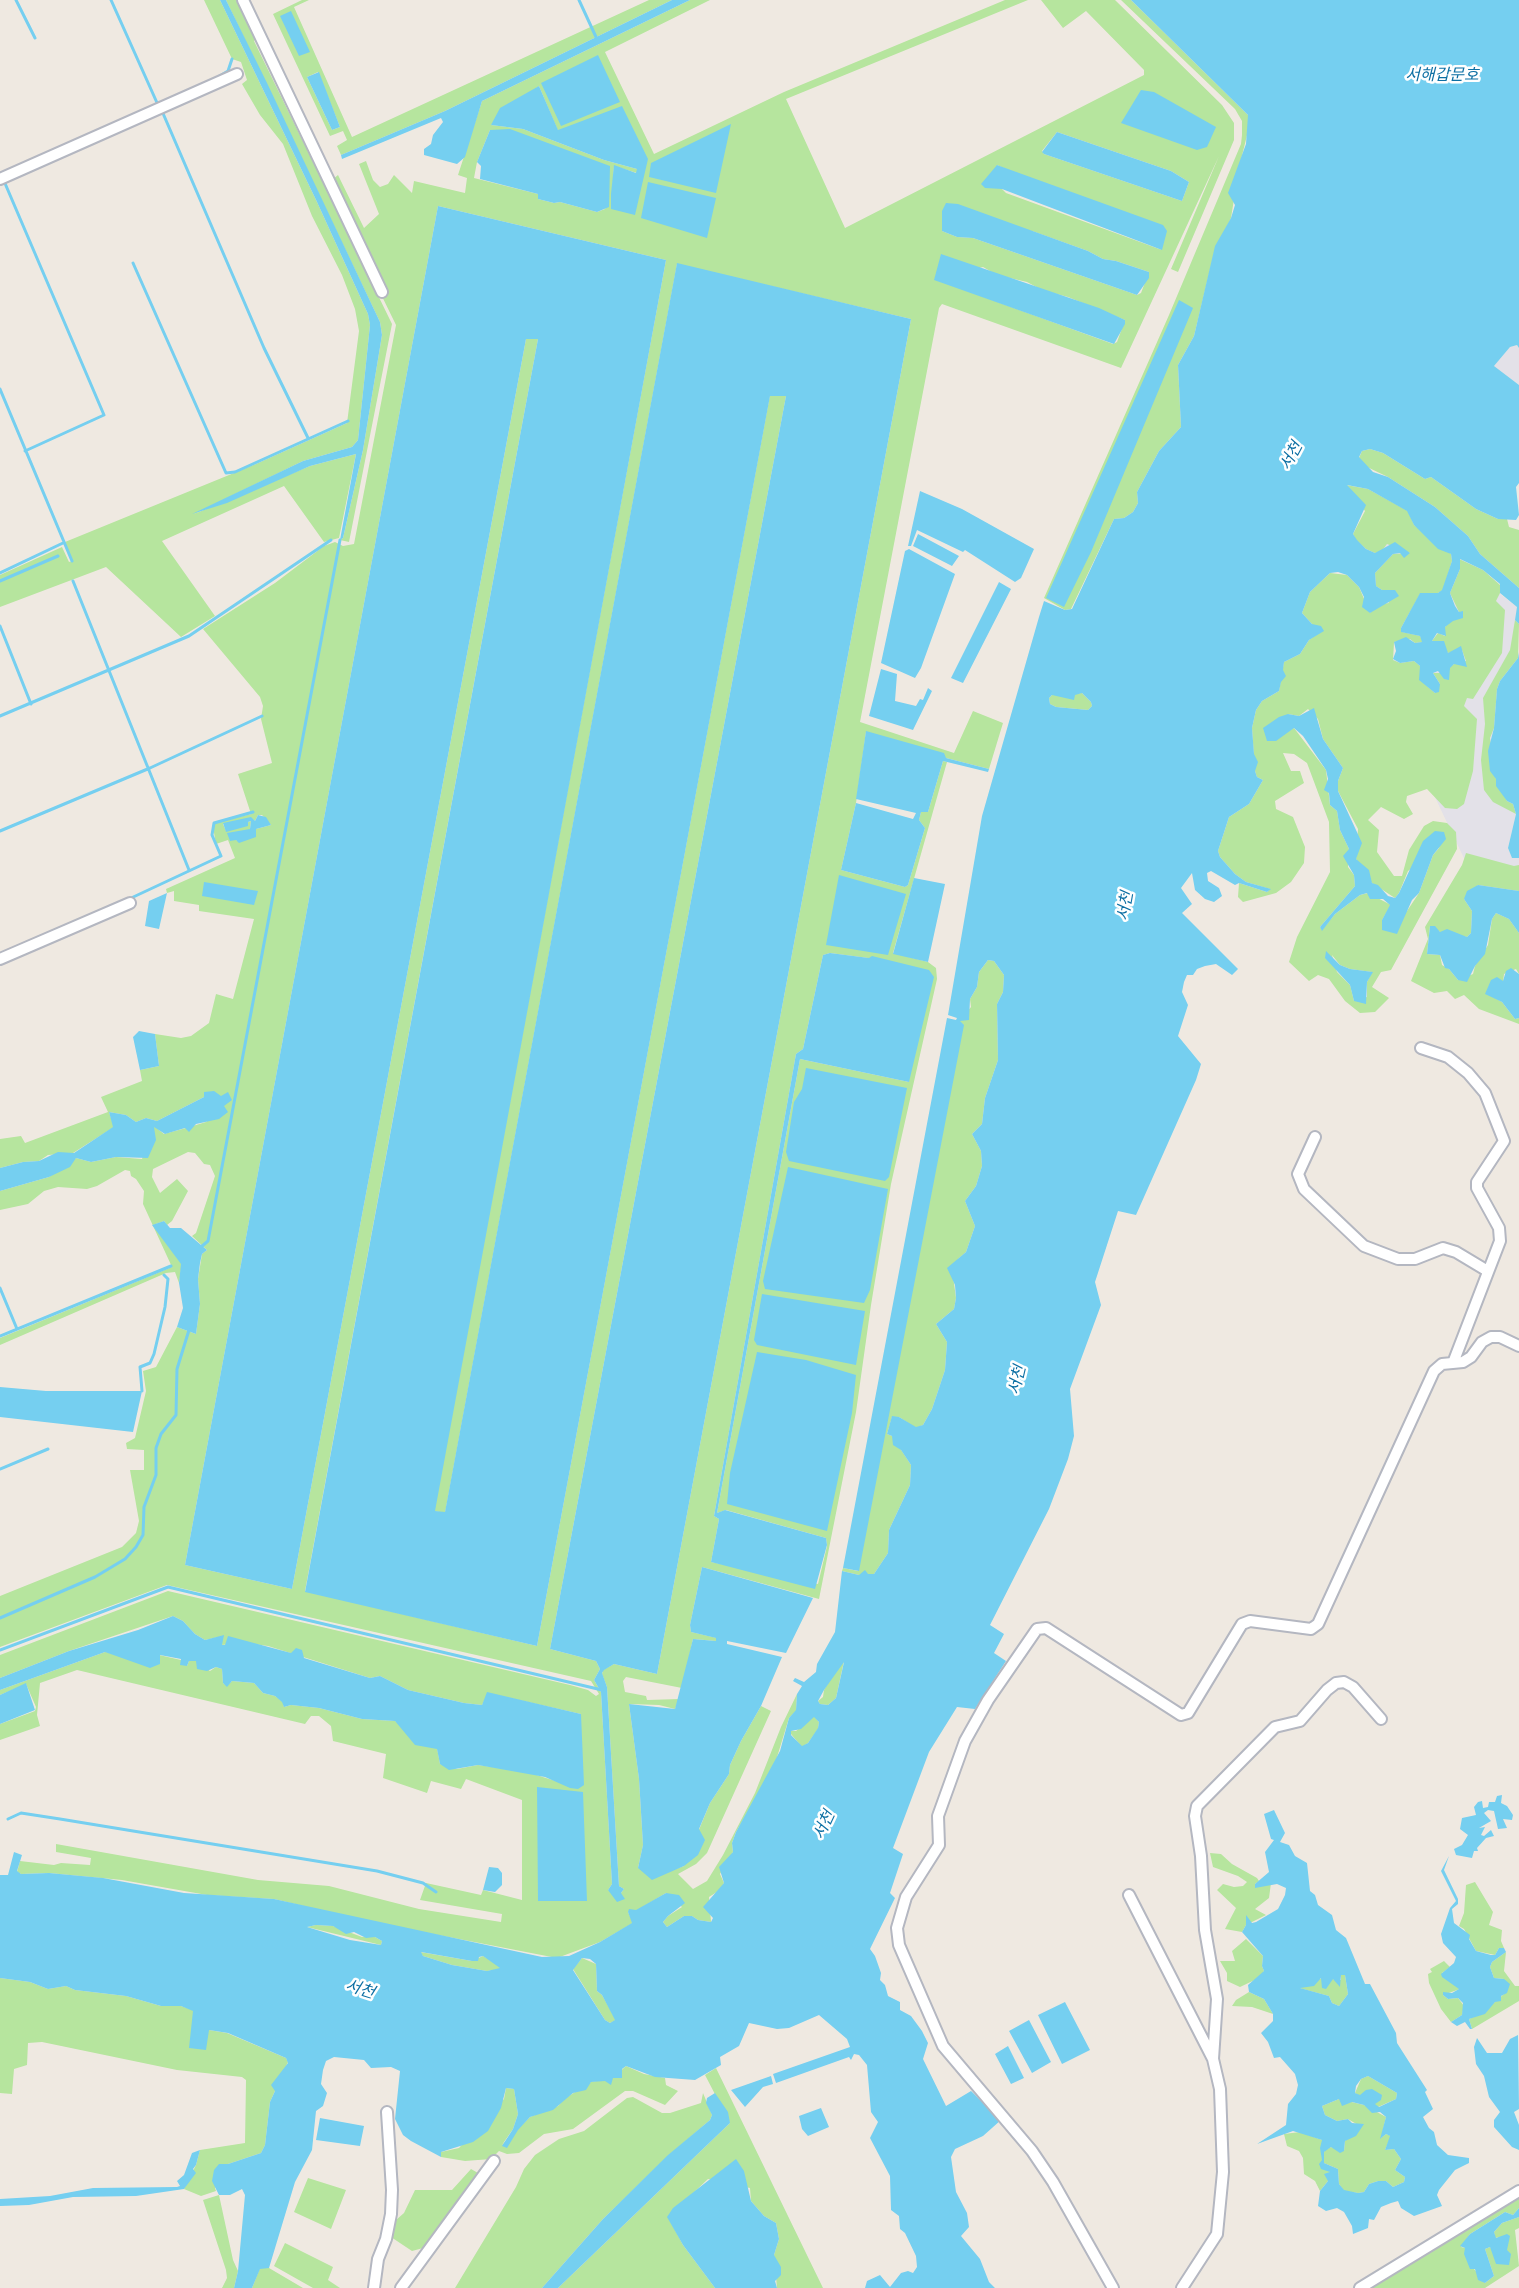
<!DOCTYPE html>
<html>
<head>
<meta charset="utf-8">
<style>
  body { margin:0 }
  canvas { display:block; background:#efe9e1 }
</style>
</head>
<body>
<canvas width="1519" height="2288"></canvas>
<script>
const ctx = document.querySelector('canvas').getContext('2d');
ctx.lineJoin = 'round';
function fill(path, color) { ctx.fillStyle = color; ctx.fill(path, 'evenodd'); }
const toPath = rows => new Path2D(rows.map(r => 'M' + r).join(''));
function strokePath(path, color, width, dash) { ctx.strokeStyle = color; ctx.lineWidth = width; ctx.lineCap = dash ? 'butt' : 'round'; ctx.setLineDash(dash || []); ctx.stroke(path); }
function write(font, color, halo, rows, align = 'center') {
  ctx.font = font + ' "Golos Text","Noto Sans KR",sans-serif'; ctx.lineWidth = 5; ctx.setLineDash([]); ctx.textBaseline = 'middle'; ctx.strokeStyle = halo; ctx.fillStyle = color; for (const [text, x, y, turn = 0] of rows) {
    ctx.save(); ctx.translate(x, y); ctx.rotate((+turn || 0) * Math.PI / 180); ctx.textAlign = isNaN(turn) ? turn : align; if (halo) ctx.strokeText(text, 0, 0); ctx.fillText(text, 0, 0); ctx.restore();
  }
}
fill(toPath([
  [1517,345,1519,348,1519,385,1494,366,1510,347],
  [1368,489,1408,511,1414,525,1438,549,1451,554,1452,561,1443,590,1438,593,1420,594,1401,628,1402,632,1420,636,1423,642,1415,643,1406,637,1394,642,1393,659,1400,663,1414,661,1420,666,1419,680,1435,693,1439,692,1440,684,1433,673,1438,671,1444,679,1449,680,1450,668,1454,664,1467,666,1461,646,1448,653,1444,641,1432,641,1438,633,1445,636,1445,627,1453,621,1463,618,1463,611,1459,612,1455,606,1450,593,1460,569,1459,559,1483,570,1500,585,1500,594,1517,607,1518,658,1500,681,1497,689,1494,728,1488,751,1490,770,1496,779,1496,786,1507,801,1513,804,1516,814,1508,848,1512,858,1519,858,1519,945,1481,894,1363,646]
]), '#e3e1e8');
fill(toPath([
  [204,0,220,0,317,202,368,314,370,325,358,440,352,447,303,461,194,514,310,466,356,454,339,538,324,542,284,486,162,541,215,616,181,637,106,567,0,607,0,575,62,547,69,562,72,561,65,542,256,464,347,423,359,331,355,309,342,275,312,216,283,144,260,115,242,84,247,80,241,62,232,59],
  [226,0,242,0,332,180,338,175,364,228,379,214,359,164,366,161,373,180,380,187,388,184,394,175,412,193,414,181,465,193,467,178,458,175,482,101,690,0,710,0,605,52,654,154,784,92,1005,0,1028,0,786,99,845,228,1144,75,1144,70,1086,11,1063,28,1041,0,1115,0,1222,105,1234,123,1234,140,1178,272,1171,269,1219,156,1121,368,942,304,939,308,860,722,954,753,973,711,1003,723,989,769,946,758,866,732,856,803,841,870,905,887,908,885,925,828,919,820,921,812,928,812,943,761,947,762,893,953,928,962,936,968,937,979,891,1184,871,1305,856,1412,819,1599,702,1567,690,1625,691,1632,717,1638,716,1641,693,1639,682,1688,626,1677,623,1681,625,1692,646,1696,647,1700,679,1699,675,1709,659,1705,629,1704,639,1779,643,1845,638,1868,673,1870,684,1866,710,1803,729,1774,730,1765,741,1741,761,1706,771,1711,707,1853,696,1864,678,1874,693,1889,707,1881,723,1855,755,1793,781,1727,797,1694,796,1711,789,1718,774,1767,736,1832,732,1843,733,1852,720,1874,724,1883,720,1890,709,1897,711,1922,698,1920,692,1916,684,1916,667,1927,663,1922,668,1916,682,1907,666,1893,636,1911,628,1912,633,1923,600,1942,557,1958,376,1923,274,1899,207,1895,122,1880,49,1873,21,1874,17,1872,20,1861,54,1865,61,1863,90,1865,91,1858,56,1852,56,1844,258,1880,329,1886,419,1909,501,1922,502,1914,420,1900,426,1883,481,1895,483,1890,522,1900,522,1800,466,1779,461,1789,431,1781,427,1793,383,1778,386,1754,333,1741,331,1726,319,1716,311,1716,305,1724,77,1670,40,1683,37,1715,40,1726,0,1740,0,1724,35,1711,36,1707,26,1684,0,1695,0,1690,105,1652,159,1655,181,1660,187,1666,189,1661,197,1661,210,1671,216,1667,222,1669,223,1683,227,1686,232,1681,254,1683,263,1693,275,1696,283,1702,284,1707,291,1705,319,1708,362,1719,395,1721,437,1748,440,1764,457,1769,478,1765,527,1772,565,1784,581,1714,488,1693,482,1705,464,1703,408,1690,380,1676,370,1678,268,1646,247,1643,221,1645,223,1636,205,1640,195,1634,183,1621,173,1616,69,1651,0,1678,0,1655,168,1591,570,1685,588,1690,596,1696,599,1694,591,1681,167,1585,0,1647,0,1596,122,1547,136,1533,139,1521,130,1470,144,1470,144,1450,127,1449,126,1443,135,1438,146,1391,143,1371,156,1367,177,1327,196,1334,200,1304,198,1279,202,1254,207,1250,192,1236,196,1233,215,1176,210,1165,204,1164,195,1153,188,1152,153,1169,152,1177,160,1193,177,1179,188,1191,172,1221,167,1225,164,1221,153,1225,182,1264,179,1283,175,1272,166,1273,0,1345,0,1338,172,1267,143,1204,144,1191,136,1179,131,1176,130,1171,125,1170,97,1186,87,1189,58,1187,44,1191,28,1204,0,1210,0,1191,49,1177,76,1158,91,1162,116,1157,142,1159,154,1126,164,1134,186,1128,206,1122,224,1107,221,1096,204,1097,157,1121,146,1118,136,1122,126,1115,109,1112,114,1127,73,1153,48,1155,39,1161,23,1162,0,1168,0,1139,21,1136,25,1143,108,1112,101,1097,142,1081,140,1070,159,1066,155,1034,181,1038,191,1036,209,1023,216,994,233,999,254,919,199,911,199,905,174,901,174,891,167,893,166,889,235,858,228,840,216,844,213,827,215,823,251,814,238,774,272,763,261,719,263,706,260,697,203,629,275,583,324,546,335,542,343,546,354,544,396,325,256,39,254,41,392,324,349,542,340,540,343,538,363,450,382,335,380,322],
  [539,86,558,131,648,159,611,209,614,166,637,173,637,169,604,160,523,129,491,125],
  [490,130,607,195,609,202,605,209,597,212,560,202,554,203,538,199,538,194,474,178,477,162],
  [1057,132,1171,171,1189,182,1182,201,1044,154,1042,151],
  [997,165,1006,169,1162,250,1006,193,1002,189],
  [438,206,666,260,434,1511,445,1513,677,264,911,319,657,1674,614,1664,603,1670,602,1674,607,1687,619,1886,624,1889,621,1893,608,1890,612,1884,601,1692,594,1680,600,1669,596,1661,550,1649,786,396,770,395,537,1646,305,1591,538,339,526,339,292,1589,185,1565],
  [942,231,1032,231,1088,251,1103,259,1116,261,1149,272,1141,293,1137,295,973,238,957,237],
  [983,267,997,275,1027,282,1042,290,1068,297,1125,320,1117,342,1113,344,934,279],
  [258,815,262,815,271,825,256,829,256,836,238,841,236,840,250,829,251,821,226,831,223,824,251,818,255,821],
  [830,953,876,959,909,1082,800,1059,717,1513,726,1510,826,1538,827,1546,818,1584,711,1562,719,1519,714,1516,796,1054,803,1049,823,955],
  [302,0,309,0,294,7,352,137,649,0,672,0,445,111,341,155,337,146,347,140,343,131,330,136,273,14],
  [318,72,340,127,332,130,307,77],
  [1121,0,1131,0,1248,115,1249,127,1239,168,1231,218,1213,257,1194,336,1178,365,1181,427,1159,451,1137,492,1138,503,1133,512,1124,518,1114,519,1071,609,1065,610,1044,598,1169,315,1241,144,1242,135,1242,121,1235,109],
  [1370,449,1383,453,1425,479,1431,477,1476,509,1498,519,1507,519,1509,527,1519,530,1519,588,1480,554,1468,536,1435,507,1388,477,1365,466,1359,458,1362,451],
  [1346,485,1368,489,1408,511,1414,525,1451,554,1452,561,1443,590,1438,593,1420,594,1401,628,1402,632,1420,636,1423,642,1415,643,1410,639,1394,642,1393,660,1400,663,1414,661,1420,666,1427,686,1435,693,1440,684,1433,673,1442,673,1454,664,1466,661,1462,650,1448,653,1438,642,1432,641,1438,633,1445,636,1445,627,1459,612,1450,593,1460,569,1459,559,1483,570,1500,585,1500,593,1496,601,1505,610,1502,653,1473,699,1467,698,1464,706,1477,719,1473,771,1464,804,1457,809,1445,808,1427,789,1407,796,1406,802,1413,814,1404,819,1381,807,1368,820,1379,830,1377,852,1394,876,1402,876,1409,850,1424,826,1433,821,1447,823,1456,832,1457,849,1391,970,1381,972,1372,987,1389,998,1375,1012,1360,1013,1345,1001,1329,979,1318,975,1309,981,1289,962,1297,937,1330,872,1329,822,1307,763,1294,754,1283,753,1291,771,1300,771,1304,783,1275,801,1276,809,1293,817,1305,847,1304,863,1291,882,1276,893,1243,902,1238,897,1239,883,1267,892,1270,889,1246,882,1235,874,1220,857,1218,851,1229,817,1249,804,1263,780,1257,777,1255,771,1252,728,1256,710,1262,701,1279,691,1284,662,1300,654,1309,640,1316,635,1312,624,1302,613,1310,592,1330,573,1347,575,1359,587,1370,613,1381,604,1389,603,1382,590,1376,586,1375,573,1393,554,1410,553,1387,544,1381,552,1375,553,1366,549,1356,540,1353,534,1365,511],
  [1308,709,1318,719,1323,739,1343,768,1338,781,1338,791,1358,829,1356,859,1372,883,1395,898,1399,893,1408,871,1440,847,1433,855,1419,893,1407,911,1382,920,1391,905,1368,893,1360,895,1335,914,1322,930,1320,927,1355,886,1354,875,1348,867,1349,849,1340,830,1337,811,1330,805,1326,770,1294,728,1284,733,1288,714,1299,716],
  [1332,955,1340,965,1350,969,1372,972,1367,982,1367,997,1354,1001,1350,985,1337,972],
  [1515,620,1519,624,1518,658,1500,681,1497,689,1494,728,1490,738,1496,779,1507,801,1513,804,1516,814,1493,802,1484,790,1481,760,1485,724,1483,698,1510,650],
  [1082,693,1091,702,1092,706,1088,710,1056,707,1050,704,1049,698,1052,695],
  [1466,853,1514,866,1519,865,1519,891,1478,885,1464,899,1472,911,1471,933,1467,937,1440,932,1430,926,1427,954,1440,955,1442,965,1449,969,1458,980,1473,974,1475,966,1488,945,1492,919,1496,913,1509,919,1519,933,1519,974,1516,969,1504,974,1503,982,1493,997,1502,1002,1515,1019,1519,1018,1519,1024,1479,1009,1464,995,1455,999,1447,991,1434,993,1411,981,1428,939,1425,927,1462,865],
  [988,960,994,961,1004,975,1003,992,997,1004,998,1060,985,1098,982,1124,972,1134,981,1151,982,1166,976,1186,965,1201,975,1226,966,1252,958,1259,953,1276,956,1298,954,1309,936,1324,947,1342,945,1370,932,1409,923,1425,916,1428,899,1417,892,1417,887,1434,892,1436,911,1465,910,1485,889,1530,888,1553,874,1574,859,1575,842,1571,843,1568,858,1571,960,1021,971,1007,970,999,977,987,979,972],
  [844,1661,836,1698,828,1705,820,1704,818,1701,823,1697,824,1690,840,1662],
  [814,1716,819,1722,818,1729,808,1743,802,1747,791,1734,791,1731,796,1731],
  [1210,1853,1221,1854,1232,1864,1257,1878,1259,1881,1255,1884,1271,1883,1269,1898,1255,1909,1266,1915,1246,1925,1242,1932,1225,1929,1236,1908,1217,1890,1223,1884,1234,1887,1243,1886,1247,1882,1238,1876,1213,1867],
  [1475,1882,1493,1912,1489,1925,1502,1930,1501,1941,1504,1948,1499,1948,1495,1955,1476,1951,1464,1929,1459,1926,1464,1913,1466,1885],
  [316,1925,333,1926,362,1937,375,1937,382,1941,381,1945,307,1927],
  [1246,1939,1263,1956,1262,1966,1264,1971,1261,1977,1240,1987,1227,1981,1227,1973,1220,1961,1235,1961,1232,1951],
  [420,1952,472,1961,483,1956,500,1966,500,1969,487,1971,452,1965,423,1956],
  [1506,1952,1504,1971,1515,1986,1519,1986,1519,2001,1472,2029,1469,2019,1481,2014,1504,1994,1504,1979,1494,1978,1490,1967,1492,1962],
  [582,1958,596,1964,597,1991,602,1995,616,2020,610,2023,605,2020,573,1969],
  [1444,1961,1450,1967,1442,1973,1460,1989,1443,1995,1448,1999,1458,1998,1464,2006,1462,2015,1451,2022,1441,2009,1429,1983,1428,1974,1432,1972,1430,1969],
  [1341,1974,1345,1975,1348,1994,1339,2006,1332,2003,1329,1996,1299,1988,1322,1978,1341,1980],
  [0,1978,30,1982,48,1989,66,1986,75,1990,126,1996,161,2006,181,2006,193,2010,209,2030,227,2033,286,2058,288,2062,270,2102,265,2145,261,2153,228,2164,215,2188,216,2191,201,2196,184,2189,196,2165,200,2150,245,2143,246,2080,242,2077,177,2070,42,2042,28,2043,27,2065,14,2069,12,2094,0,2093],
  [1249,1992,1264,1999,1273,2014,1252,2007,1232,2006,1236,2000],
  [626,2066,644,2074,665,2078,666,2085,678,2091,665,2105,633,2091,625,2091,573,2129,544,2134,519,2153,507,2154,499,2151,491,2159,465,2161,441,2157,441,2152,459,2148,504,2099,506,2088,514,2089,518,2114,513,2129,502,2145,530,2117,558,2106,564,2099,591,2082,613,2078],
  [716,2068,823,2288,777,2288,774,2255,779,2239,776,2223,764,2216,751,2201,750,2188,708,2179,668,2217,683,2245,715,2288,558,2288,730,2123,705,2075],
  [1368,2076,1397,2093,1396,2099,1378,2107,1355,2093,1361,2079],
  [703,2093,712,2115,710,2120,668,2156,603,2219,542,2288,455,2288,516,2187,524,2169,535,2155,559,2139,584,2131,627,2098,633,2097,662,2113,670,2113,701,2103],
  [1339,2099,1364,2105,1386,2117,1381,2138,1386,2134,1391,2136,1385,2150,1394,2149,1401,2159,1395,2170,1405,2177,1404,2182,1393,2187,1386,2181,1378,2181,1369,2184,1364,2192,1358,2193,1344,2191,1339,2184,1338,2169,1324,2163,1323,2158,1322,2161,1330,2172,1328,2181,1320,2191,1315,2181,1304,2174,1303,2158,1299,2151,1287,2146,1284,2134,1300,2132,1322,2140,1322,2156,1325,2150,1331,2147,1344,2151,1345,2141,1358,2125,1348,2119,1337,2121,1325,2115,1322,2106],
  [471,2169,478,2173,427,2247,412,2251,391,2237,396,2220,404,2213,415,2190,452,2190],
  [308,2178,346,2190,331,2229,294,2212],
  [219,2195,233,2260,238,2271,234,2288,222,2288,227,2278,226,2270,203,2200],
  [1519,2198,1519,2208,1513,2215,1505,2212,1470,2234,1461,2247,1465,2248,1467,2260,1485,2283,1494,2276,1485,2249,1490,2247,1500,2264,1505,2263,1507,2250,1500,2237,1495,2238,1494,2232,1502,2223,1519,2217,1519,2228,1515,2230,1519,2266,1485,2288,1370,2288],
  [285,2243,333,2267,328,2280,340,2288,313,2288,274,2266],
  [260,2268,269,2268,303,2288,252,2288]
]), '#b6e59e');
fill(toPath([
  [220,0,226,0,268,85,380,322,382,335,363,450,343,538,340,540,356,454,310,466,227,503,192,514,303,461,352,447,358,440,370,325,368,314,317,202],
  [672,0,690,0,482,101,465,157,457,164,424,155,424,149,431,144,433,135,443,122,441,118,342,159,341,155,445,111],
  [1131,0,1519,0,1519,348,1517,345,1510,347,1494,366,1519,385,1519,483,1516,487,1519,515,1516,520,1498,519,1476,509,1431,477,1425,479,1383,453,1370,449,1362,451,1359,457,1373,472,1388,477,1435,507,1468,536,1480,554,1519,588,1519,624,1515,620,1517,607,1500,593,1500,584,1483,570,1460,559,1460,569,1450,593,1455,606,1459,612,1463,611,1463,618,1453,621,1445,627,1446,636,1437,633,1432,641,1444,641,1448,653,1461,646,1467,667,1454,664,1450,668,1449,680,1444,679,1438,671,1433,673,1440,684,1439,692,1435,693,1419,680,1420,666,1414,661,1400,663,1393,659,1396,651,1394,642,1406,637,1415,643,1422,642,1420,636,1401,632,1401,628,1420,593,1438,593,1442,590,1452,561,1451,554,1438,549,1414,525,1407,511,1368,489,1347,485,1366,505,1353,534,1357,540,1366,549,1375,553,1395,542,1410,553,1404,558,1400,553,1393,554,1375,573,1376,586,1382,590,1395,590,1399,596,1370,613,1362,607,1364,597,1359,587,1347,575,1338,572,1330,573,1310,592,1302,613,1312,624,1321,626,1324,631,1309,640,1300,654,1284,662,1283,670,1286,676,1281,682,1279,691,1262,701,1256,710,1252,728,1254,754,1258,762,1255,771,1257,777,1263,780,1249,804,1229,817,1218,851,1220,857,1235,874,1246,882,1271,889,1267,892,1239,883,1235,885,1211,871,1207,873,1208,881,1219,888,1222,896,1214,902,1205,899,1195,890,1192,873,1181,888,1192,904,1182,913,1238,969,1232,975,1216,964,1205,966,1197,969,1193,975,1187,975,1184,982,1182,992,1188,1005,1178,1036,1201,1064,1196,1080,1136,1215,1118,1211,1095,1282,1101,1305,1070,1389,1074,1436,1068,1459,1049,1509,990,1625,1004,1634,994,1653,1006,1661,975,1709,957,1707,929,1752,893,1848,903,1854,890,1893,895,1898,870,1949,875,1956,881,1973,880,1980,885,1985,888,1996,900,2002,900,2010,911,2016,922,2031,928,2043,923,2059,946,2106,971,2091,1001,2120,983,2136,955,2149,951,2157,956,2192,967,2213,969,2227,961,2236,980,2259,989,2282,995,2288,865,2288,867,2281,880,2275,890,2287,901,2273,908,2271,913,2273,917,2267,916,2256,905,2233,900,2229,899,2216,891,2210,890,2176,870,2138,878,2122,871,2112,867,2065,859,2055,854,2054,851,2060,849,2057,776,2083,773,2074,850,2047,847,2039,819,2015,789,2028,777,2029,749,2023,739,2046,720,2057,721,2065,695,2080,655,2077,626,2066,622,2069,622,2078,613,2078,611,2085,605,2081,591,2082,586,2090,573,2093,553,2110,530,2117,518,2130,507,2148,502,2146,513,2129,518,2114,514,2089,506,2088,501,2108,488,2131,473,2142,441,2152,441,2157,411,2141,403,2135,395,2119,400,2071,391,2067,371,2068,364,2060,334,2057,326,2061,323,2070,321,2084,327,2093,323,2106,316,2111,312,2150,295,2182,269,2268,260,2269,252,2288,234,2288,238,2271,245,2195,242,2189,230,2195,219,2195,212,2181,214,2170,219,2164,228,2164,261,2153,265,2145,270,2102,275,2091,271,2085,288,2063,286,2058,228,2033,209,2030,206,2050,189,2048,193,2011,181,2006,161,2006,126,1996,75,1990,66,1986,48,1989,30,1982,0,1978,0,1875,8,1875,14,1852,22,1855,17,1871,21,1874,49,1873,103,1878,184,1893,274,1899,542,1957,569,1956,600,1942,632,1923,628,1912,629,1909,636,1910,666,1893,679,1895,685,1903,668,1916,663,1922,667,1927,684,1916,692,1916,698,1920,711,1922,713,1918,703,1907,724,1883,719,1867,733,1852,732,1843,736,1832,780,1751,789,1718,796,1710,797,1694,802,1686,793,1681,795,1678,804,1682,816,1672,817,1664,835,1632,842,1571,859,1575,865,1570,868,1574,874,1574,888,1553,889,1530,910,1485,911,1465,901,1450,893,1445,892,1436,887,1434,892,1416,899,1417,916,1427,923,1425,932,1409,945,1370,947,1342,936,1324,954,1309,956,1298,955,1285,947,1268,966,1252,975,1226,965,1201,976,1186,982,1166,981,1151,972,1134,982,1124,985,1098,998,1060,997,1004,1003,992,1004,975,994,961,988,960,979,972,977,987,970,999,969,1020,960,1021,964,1025,859,1571,843,1568,947,1018,956,1020,957,1018,948,1015,982,816,1039,617,1044,601,1065,610,1072,609,1114,519,1124,518,1133,512,1138,503,1137,492,1159,451,1181,427,1178,365,1194,336,1215,246,1231,218,1235,205,1228,193,1246,144,1248,115],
  [1082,693,1091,702,1092,706,1088,710,1056,707,1050,704,1049,698,1052,695,1074,700,1075,695],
  [844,1662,836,1698,828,1705,820,1704,818,1701,824,1690],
  [814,1717,819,1722,818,1728,808,1743,802,1746,791,1735,791,1731,801,1729],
  [316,1925,333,1926,346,1934,354,1932,366,1938,375,1937,382,1941,381,1945,350,1940,307,1927],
  [421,1952,472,1961,478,1961,479,1957,483,1956,500,1968,487,1971,452,1965,423,1956],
  [582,1958,590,1959,596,1964,597,1991,602,1995,615,2020,610,2023,605,2020,573,1970],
  [291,11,310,52,299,56,280,16],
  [598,55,620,102,561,126,541,83],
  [319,72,340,127,332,130,307,77],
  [539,86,558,130,622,106,648,159,635,215,611,209,611,194,614,165,636,173,637,169,604,160,523,129,491,125,500,108],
  [1141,90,1154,92,1216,127,1207,147,1197,150,1121,123],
  [731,124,716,193,649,177,651,163],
  [510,129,610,166,609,207,597,212,560,202,554,203,538,199,538,194,480,179,481,166,477,162,490,130],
  [1057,132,1171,171,1189,182,1182,201,1044,154,1042,152],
  [997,165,1163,225,1167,231,1162,250,1002,189,985,188,981,184],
  [648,182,716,198,707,238,641,218],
  [946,203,958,204,1088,251,1103,259,1116,261,1149,272,1149,278,1137,295,973,238,957,237,942,231,942,211],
  [438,206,666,260,435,1511,445,1512,677,263,911,319,657,1674,614,1664,604,1670,602,1673,607,1687,619,1886,624,1889,621,1893,625,1899,617,1902,608,1890,612,1884,601,1692,594,1680,600,1669,596,1661,550,1649,786,396,770,396,537,1646,305,1592,538,339,526,339,292,1589,185,1565],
  [941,254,1099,308,1125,320,1125,324,1114,344,934,280],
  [1179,300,1193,308,1091,552,1064,607,1046,598],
  [920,491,962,509,1034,549,1021,578,1015,582,965,550,963,552,917,530,911,546,908,546],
  [918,534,959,556,952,566,913,546],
  [909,549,955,574,921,668,915,678,881,663,905,551],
  [999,582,1011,589,963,683,951,678],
  [1519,652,1519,858,1512,858,1508,848,1516,814,1513,804,1507,801,1496,786,1496,779,1490,771,1488,751,1494,728,1497,689,1500,681,1518,658],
  [881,669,897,674,895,701,916,706,920,699,923,700,928,688,932,691,913,730,869,716],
  [1314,708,1323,739,1343,768,1338,781,1338,791,1362,843,1356,859,1369,870,1372,883,1378,885,1388,896,1395,898,1399,893,1423,841,1435,831,1444,832,1446,839,1433,855,1419,893,1412,900,1397,934,1382,930,1382,920,1390,905,1383,899,1370,899,1367,893,1360,895,1335,914,1322,931,1320,927,1355,886,1354,875,1343,856,1349,849,1340,830,1337,811,1330,805,1329,793,1324,790,1328,779,1326,770,1303,736,1294,728,1276,741,1267,741,1263,728,1279,717,1288,714,1299,716],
  [866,731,944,753,946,758,989,769,988,772,943,761,928,812,921,812,919,820,925,828,908,885,905,887,841,870,856,803,913,819,916,813,856,799],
  [258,815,266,817,271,825,256,829,256,837,239,843,236,840,230,841,227,833,250,829,251,821,248,822,248,826,226,832,223,823,251,817,255,821],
  [839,875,906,894,888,955,826,945],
  [914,878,945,884,928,962,893,954],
  [204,882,258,891,254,905,202,896],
  [1478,885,1519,891,1519,933,1509,919,1496,913,1492,919,1485,954,1475,966,1467,982,1458,980,1449,969,1445,968,1440,955,1427,954,1430,926,1435,926,1440,932,1447,929,1467,937,1471,933,1472,911,1464,899,1467,891],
  [167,893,159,929,145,926,149,901],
  [1326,951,1340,965,1350,969,1373,972,1367,982,1366,1004,1354,1001,1350,985,1325,958],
  [830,953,869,958,872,956,929,970,934,977,909,1082,800,1059,717,1513,725,1510,826,1538,827,1545,815,1589,711,1562,719,1519,714,1516,796,1054,803,1049,823,955],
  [1511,968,1519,974,1519,1018,1515,1019,1502,1002,1485,994,1491,980,1497,977,1503,981,1506,971],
  [139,1031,155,1034,159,1066,140,1070,133,1037],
  [806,1068,907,1088,889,1177,885,1181,789,1161,786,1152,794,1102,802,1089],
  [214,1091,221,1096,228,1092,232,1100,224,1106,228,1112,219,1119,196,1124,189,1132,185,1128,165,1134,154,1127,156,1140,148,1158,116,1157,91,1162,76,1158,70,1167,49,1177,0,1191,0,1168,23,1162,39,1161,58,1152,74,1153,113,1127,109,1112,126,1115,136,1122,146,1118,157,1121,204,1097,204,1092],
  [788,1167,888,1189,870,1290,864,1303,765,1289,763,1281],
  [164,1221,170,1228,181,1228,207,1250,202,1254,200,1263,198,1279,200,1304,196,1334,177,1327,183,1308,179,1283,181,1264,152,1225],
  [762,1294,865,1311,856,1365,757,1345,754,1340],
  [757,1352,806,1360,856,1375,852,1413,827,1531,727,1504,730,1473],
  [0,1387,46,1391,142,1391,133,1432,0,1417],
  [702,1567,813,1598,786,1653,727,1641,727,1644,782,1657,761,1706,741,1741,730,1765,729,1774,710,1803,699,1829,705,1840,698,1855,684,1866,652,1880,638,1868,643,1845,639,1779,629,1704,675,1709,693,1639,716,1641,716,1638,691,1632,690,1625],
  [173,1616,183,1621,195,1634,205,1640,224,1635,222,1645,225,1645,228,1636,291,1653,296,1648,302,1650,304,1658,370,1678,380,1676,408,1690,464,1703,482,1705,487,1692,581,1714,584,1785,578,1789,570,1788,545,1777,478,1765,449,1770,440,1764,437,1749,415,1745,395,1721,362,1719,319,1708,291,1705,284,1707,282,1702,275,1696,263,1693,254,1683,232,1681,227,1687,223,1683,222,1669,216,1667,207,1671,197,1669,196,1661,189,1661,187,1666,180,1665,181,1659,160,1655,160,1664,150,1668,105,1652,0,1690,0,1678,69,1651,138,1630],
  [26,1683,35,1710,0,1724,0,1695],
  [537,1787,583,1792,587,1901,538,1901],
  [1502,1795,1501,1803,1507,1806,1513,1815,1512,1820,1503,1819,1507,1828,1498,1829,1494,1811,1488,1810,1484,1813,1491,1821,1479,1828,1485,1827,1481,1835,1484,1836,1491,1830,1494,1836,1486,1838,1477,1848,1478,1851,1474,1851,1472,1858,1456,1855,1454,1849,1462,1845,1468,1835,1460,1829,1462,1818,1476,1815,1474,1807,1478,1802,1482,1801,1483,1808,1488,1807,1489,1802,1495,1802,1497,1796],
  [1274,1810,1285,1833,1280,1842,1289,1845,1295,1856,1307,1863,1310,1891,1315,1895,1318,1905,1332,1915,1336,1930,1346,1938,1365,1984,1370,1984,1396,2033,1397,2043,1427,2090,1425,2092,1433,2109,1423,2117,1429,2128,1434,2132,1437,2145,1448,2155,1469,2158,1469,2163,1455,2170,1439,2190,1437,2195,1442,2206,1414,2216,1401,2208,1398,2201,1391,2203,1381,2207,1374,2220,1369,2219,1368,2228,1353,2234,1352,2226,1344,2212,1337,2208,1326,2211,1318,2206,1320,2191,1328,2181,1324,2174,1330,2172,1321,2169,1319,2164,1322,2160,1320,2148,1322,2140,1293,2131,1257,2144,1286,2125,1288,2104,1296,2094,1298,2085,1295,2074,1280,2057,1274,2058,1268,2042,1261,2033,1273,2021,1273,2014,1264,1999,1249,1992,1248,1985,1264,1971,1262,1966,1263,1956,1242,1932,1246,1925,1246,1915,1252,1923,1256,1922,1278,1909,1285,1895,1286,1888,1277,1884,1255,1888,1255,1884,1269,1872,1265,1852,1274,1840,1271,1839,1264,1814],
  [1341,1975,1345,1975,1348,1994,1339,2006,1332,2003,1329,1996,1300,1988,1314,1986,1321,1978,1322,1988,1326,1989,1333,1979,1340,1987],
  [1368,2076,1397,2093,1396,2099,1379,2107,1375,2104,1381,2100,1382,2095,1372,2089,1366,2090,1360,2095,1355,2093,1356,2086,1361,2079],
  [1339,2099,1342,2106,1352,2102,1364,2105,1372,2113,1380,2112,1386,2117,1380,2139,1386,2134,1390,2136,1385,2150,1394,2149,1401,2159,1395,2170,1405,2177,1404,2182,1393,2187,1386,2181,1378,2181,1369,2184,1364,2192,1358,2193,1344,2190,1339,2184,1338,2169,1324,2163,1324,2152,1331,2147,1340,2153,1344,2151,1345,2141,1356,2136,1364,2124,1352,2123,1348,2119,1337,2121,1325,2115,1322,2106],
  [1449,1856,1444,1870,1458,1899,1458,1904,1452,1909,1454,1923,1470,1935,1469,1939,1476,1951,1491,1955,1495,1955,1499,1948,1504,1948,1506,1952,1492,1962,1490,1967,1494,1978,1504,1979,1510,1984,1507,1993,1501,1996,1501,2001,1495,2002,1485,2014,1469,2019,1472,2029,1470,2029,1465,2022,1457,2026,1451,2022,1462,2015,1463,2003,1458,1998,1448,1999,1443,1995,1443,1992,1452,1993,1459,1989,1442,1977,1441,1974,1454,1963,1456,1957,1443,1943,1441,1934,1450,1908,1456,1901,1441,1871],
  [489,1867,498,1868,502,1873,502,1885,495,1892,483,1890],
  [1065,2002,1090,2050,1062,2064,1038,2015],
  [1029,2020,1051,2062,1032,2073,1009,2031],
  [1518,2035,1519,2109,1514,2112,1519,2125,1519,2150,1512,2147,1494,2127,1494,2120,1500,2112,1489,2097,1484,2076,1476,2064,1474,2047,1477,2038,1487,2053,1502,2053,1510,2039],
  [1008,2046,1024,2078,1011,2084,995,2054],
  [771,2076,773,2084,763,2087,745,2107,731,2090],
  [715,2093,728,2112,730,2123,558,2288,542,2288,603,2219,668,2155,710,2120,712,2115,706,2103,707,2098],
  [821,2108,829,2127,808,2136,802,2129,799,2116],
  [320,2118,364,2126,360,2146,316,2140],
  [200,2150,196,2165,193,2169,196,2173,184,2189,136,2196,73,2197,29,2205,0,2206,0,2199,50,2196,93,2188,177,2187,180,2186,177,2181,184,2175,192,2153],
  [736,2159,744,2171,751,2201,764,2216,776,2223,779,2239,774,2255,781,2267,781,2275,775,2281,777,2288,715,2288,683,2245,667,2217,673,2208],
  [1519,2208,1519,2217,1502,2223,1494,2232,1496,2238,1507,2234,1510,2236,1507,2250,1511,2254,1509,2265,1496,2264,1490,2247,1485,2249,1494,2276,1485,2283,1478,2280,1475,2269,1470,2269,1464,2254,1465,2248,1460,2246,1470,2234,1505,2212,1513,2215]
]), '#75cff0');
strokePath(toPath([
  [16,0,35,38],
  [111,0,158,105],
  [579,0,596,37],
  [218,77,228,71,232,59],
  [162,111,264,348,308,438],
  [4,181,104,415,25,451],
  [133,263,226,473,235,472,348,421],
  [0,389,72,561],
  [0,573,63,543],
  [0,581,58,556],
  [73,581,189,870],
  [0,626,31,704],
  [0,716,189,636,331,540],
  [0,831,150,768,262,716],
  [129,899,221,856,212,835,214,823,253,812],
  [201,1247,208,1241,340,540],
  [0,1288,17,1329],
  [0,1336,171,1266],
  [142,1391,140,1367,150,1363,154,1354,165,1307,168,1279,164,1275],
  [0,1469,48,1449],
  [0,1618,95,1577,125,1559,136,1547,143,1535,144,1507,156,1475,156,1448,161,1434,176,1415,177,1369,189,1330],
  [0,1650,168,1587,602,1690],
  [8,1819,21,1813,60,1819,377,1871,423,1883,436,1892]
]), '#75cff0', 3);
const minor = toPath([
  [243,0,382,292],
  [0,179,237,74],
  [0,959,130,903],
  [1421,1048,1448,1057,1468,1073,1485,1093,1504,1141,1477,1182,1477,1188,1499,1228,1500,1241,1453,1363],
  [1315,1137,1298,1174,1304,1189,1364,1246,1398,1259,1415,1259,1443,1248,1456,1252,1486,1270],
  [1129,1895,1213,2059,1220,2089,1223,2172,1217,2234,1182,2288],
  [1213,2059,1217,1999,1205,1930,1201,1856,1195,1816,1197,1806,1275,1727,1300,1721,1327,1690,1336,1683,1344,1682,1353,1687,1381,1719],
  [374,2288,378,2259,386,2239,391,2214,392,2190,387,2112],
  [401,2288,494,2161],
  [1113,2288,1053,2182,1032,2151,943,2046,899,1945,897,1928,906,1897,939,1845,938,1816,965,1741,988,1700,1037,1629,1046,1628,1181,1715,1188,1713,1242,1624,1250,1621,1311,1629,1318,1624,1434,1371,1442,1364,1463,1362,1471,1357,1482,1342,1491,1337,1500,1337,1519,1346],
  [1360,2288,1519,2191]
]);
strokePath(minor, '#b4b7c1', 14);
strokePath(minor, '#fff', 10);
write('italic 16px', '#0d6fa3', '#fff', [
  ["서해갑문호",1442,75],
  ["서천",1291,456,-62],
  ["서천",1125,906,-80],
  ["서천",1017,1380,-77],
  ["서천",824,1825,-65],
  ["서천",360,1989,18]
]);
</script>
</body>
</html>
